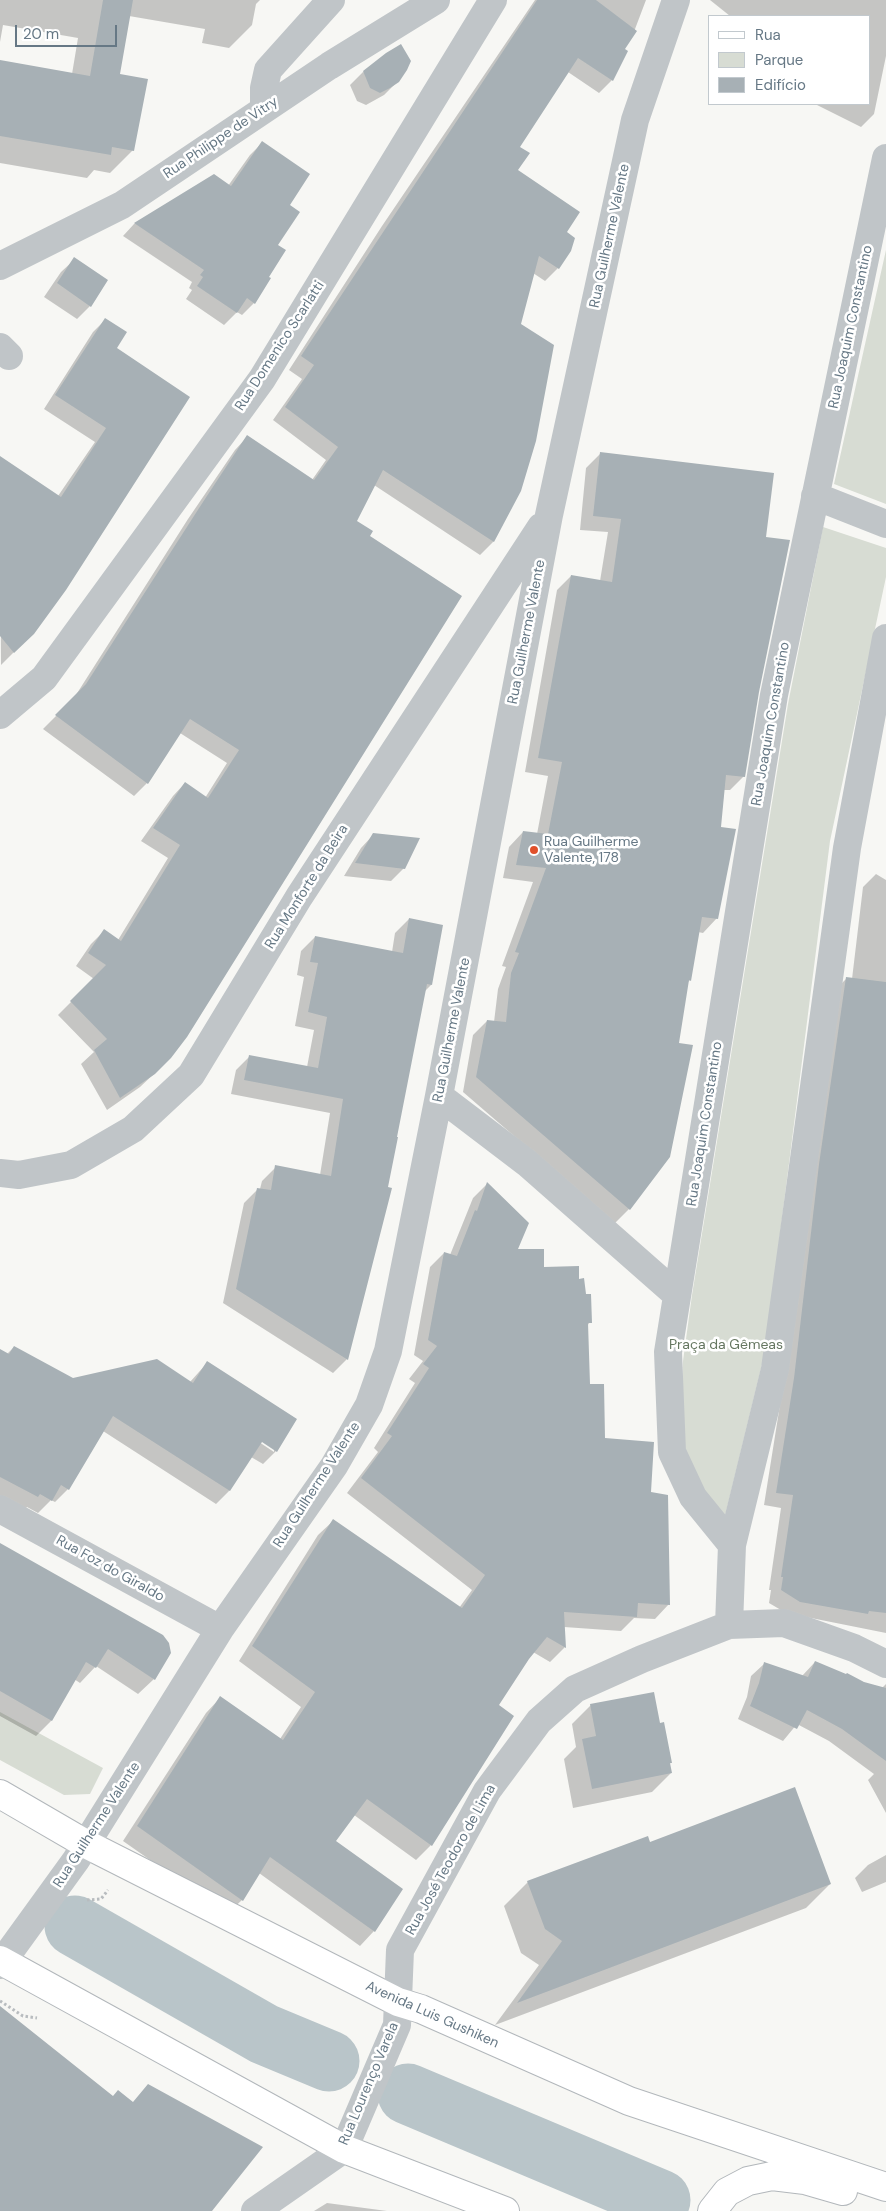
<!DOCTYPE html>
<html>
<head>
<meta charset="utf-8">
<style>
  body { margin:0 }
  #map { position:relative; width:886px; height:2211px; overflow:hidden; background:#f7f7f4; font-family:"DM Sans",sans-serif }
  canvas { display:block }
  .legend { position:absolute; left:708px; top:15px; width:162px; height:90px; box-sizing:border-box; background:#fff; border:1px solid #c2c9ce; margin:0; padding:6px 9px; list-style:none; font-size:15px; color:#667885 }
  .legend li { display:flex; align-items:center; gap:10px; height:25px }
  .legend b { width:25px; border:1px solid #c2c9ce }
  .scale { position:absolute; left:15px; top:25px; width:102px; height:22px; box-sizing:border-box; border:2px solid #667885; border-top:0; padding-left:6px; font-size:15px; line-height:18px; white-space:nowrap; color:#667885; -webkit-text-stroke:4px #fff; paint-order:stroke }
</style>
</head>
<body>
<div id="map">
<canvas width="886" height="2211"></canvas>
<ul class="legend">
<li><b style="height:6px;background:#fff"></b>Rua</li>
<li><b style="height:14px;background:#d7dcd3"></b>Parque</li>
<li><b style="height:14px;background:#a7b0b5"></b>Edifício</li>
</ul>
<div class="scale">20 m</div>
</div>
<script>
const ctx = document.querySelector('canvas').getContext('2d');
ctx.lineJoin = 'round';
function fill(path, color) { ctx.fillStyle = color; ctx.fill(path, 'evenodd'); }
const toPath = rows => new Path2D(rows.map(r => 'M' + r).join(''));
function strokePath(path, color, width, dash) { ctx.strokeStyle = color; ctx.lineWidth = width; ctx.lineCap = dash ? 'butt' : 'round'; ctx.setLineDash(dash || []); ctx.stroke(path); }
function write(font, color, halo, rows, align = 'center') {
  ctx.font = font + ' "DM Sans",sans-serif'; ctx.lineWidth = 5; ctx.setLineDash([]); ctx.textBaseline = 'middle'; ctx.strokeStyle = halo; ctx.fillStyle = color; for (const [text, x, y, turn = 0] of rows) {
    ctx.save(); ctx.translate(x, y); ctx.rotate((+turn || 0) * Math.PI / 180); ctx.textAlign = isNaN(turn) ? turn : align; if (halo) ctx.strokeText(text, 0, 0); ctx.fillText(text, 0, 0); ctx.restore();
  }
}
fill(toPath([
  [886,250,886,504,834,484],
  [823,527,886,548,886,577,830,841,765,1352,725,1516,701,1492,679,1444,683,1361,692,1295,788,704],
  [0,1712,103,1768,90,1794,64,1795,0,1760]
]), '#d7dcd3');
fill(toPath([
  [0,0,260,0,256,4,252,25,229,48,202,43,205,29,129,16,118,75,133,150,110,173,94,170,87,178,0,163,0,61,72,74,78,38,3,25,0,42],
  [535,0,646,0,632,37,623,49,612,80,599,93,568,72,519,147,517,171,565,233,558,268,545,281,533,273,520,325,520,491,493,542,480,555,374,485,355,522,157,1071,140,1087,107,1110,81,1064,94,1052,58,1015,94,979,76,966,91,944,104,931,118,940,168,858,141,841,173,796,185,783,205,798,227,763,180,733,147,783,134,796,43,729,74,698,188,519,235,450,247,437,312,480,326,460,273,420,302,379,289,370,382,226],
  [710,0,886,0,886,56,874,114,861,127,815,104,870,104,870,16,730,16],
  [363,72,398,81,384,95,366,105,357,101,350,85],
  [262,143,288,205,277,245,254,303,242,315,237,312,224,325,186,299,192,290,189,288,192,282,123,236,134,224,213,176,228,186,250,155],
  [75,259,90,306,77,319,44,297,61,272],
  [105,320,116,349,188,397,33,633,1,665,0,458,58,496,95,442,44,409,93,332],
  [600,454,765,538,757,692,744,776,730,790,724,790,720,828,717,918,703,933,698,932,690,980,687,983,677,1044,668,1157,629,1209,615,1223,463,1092,473,1035,487,1021,494,1022,498,989,506,967,502,966,533,882,503,878,509,847,523,832,537,834,548,776,525,772,557,590,571,576,600,581,608,532,580,530,586,468],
  [374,834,404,868,391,881,344,876,361,848],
  [876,874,886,880,886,1633,786,1613,769,1603,771,1590,769,1590,781,1508,764,1505,782,1392,834,991,847,978,852,979,863,887],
  [409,919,441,926,431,985,425,991,347,1359,333,1373,223,1303,244,1203,258,1189,260,1189,262,1181,276,1167,320,1175,330,1113,231,1094,236,1070,250,1056,307,1067,314,1030,295,1026,304,977,297,975,301,951,315,937,392,952,395,933],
  [487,1184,516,1250,543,1268,578,1280,590,1322,587,1326,589,1386,604,1439,650,1493,669,1604,655,1619,634,1618,621,1631,564,1627,565,1647,550,1662,533,1652,497,1706,512,1716,431,1845,416,1860,354,1815,334,1841,374,1931,360,1946,259,1873,242,1900,227,1914,123,1841,206,1713,220,1698,280,1739,301,1707,239,1661,318,1535,333,1521,459,1608,472,1590,347,1493,378,1452,374,1448,415,1383,409,1379,423,1361,414,1355,430,1267,444,1253,450,1255,473,1198],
  [14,1347,73,1379,156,1360,190,1382,207,1363,296,1419,276,1451,263,1464,251,1457,229,1491,216,1504,103,1431,68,1489,55,1502,51,1500,38,1513,27,1507,24,1510,0,1496,0,1350,7,1354],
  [257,1438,274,1449,274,1452,256,1440],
  [0,1544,154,1679,138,1694,96,1666,80,1683,74,1679,51,1721,36,1736,0,1716],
  [815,1662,878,1692,886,1684,886,1813,868,1780,874,1774,829,1741,797,1724,783,1741,738,1719,747,1697,751,1676,764,1664,802,1676],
  [591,1705,659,1724,671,1763,669,1764,671,1773,652,1792,573,1808,564,1759,576,1747,572,1724],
  [650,1844,830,1884,806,1908,495,2025,539,1965,521,1953,504,1906,528,1882],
  [886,1855,886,1882,862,1892,855,1878,868,1865],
  [327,2203,387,2211,314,2211]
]), '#0003');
strokePath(toPath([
  [75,1926,264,2034,329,2061],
  [408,2094,660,2200]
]), '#b9c5c9', 61);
fill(toPath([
  [103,0,133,0,120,74,148,79,134,151,112,147,111,155,0,136,0,60,90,76],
  [537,0,596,0,637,31,625,49,628,51,613,81,578,58,520,147,530,153,518,170,580,212,567,232,575,238,571,251,559,269,539,256,521,324,554,345,536,441,521,491,494,542,383,470,357,521,373,531,370,536,462,596,187,1037,171,1058,155,1074,120,1098,94,1050,107,1039,70,1001,106,965,88,953,104,929,121,941,180,845,153,828,185,782,208,798,239,750,190,719,148,784,55,715,86,684,201,505,247,435,314,480,338,447,285,407,314,365,301,356],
  [401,44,411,61,407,70,399,82,390,88,380,93,370,88,363,71,386,53],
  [262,141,310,174,290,205,300,212,278,245,286,250,269,277,271,278,255,304,247,298,237,313,197,286,203,277,200,275,204,270,134,223,214,174,231,186],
  [74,257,108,280,91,307,57,283],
  [105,318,127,332,117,348,190,397,66,590,34,634,14,653,0,636,0,456,61,497,106,428,55,395],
  [600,452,774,473,766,537,790,540,759,692,745,777,726,775,721,827,736,829,718,919,702,917,691,981,689,980,679,1043,693,1045,670,1157,630,1210,476,1077,487,1020,506,1022,511,973,519,953,515,952,546,868,516,865,523,831,548,834,562,762,538,758,571,575,612,582,621,519,593,516],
  [373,833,420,838,405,869,355,863],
  [409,918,443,925,432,985,427,984,397,1137,398,1137,388,1187,392,1188,348,1360,236,1289,257,1188,271,1190,275,1165,331,1176,343,1099,244,1080,249,1055,318,1068,327,1017,308,1012,318,963,310,962,315,936,403,953],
  [846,977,886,982,886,1613,869,1611,868,1614,800,1602,781,1590,783,1577,781,1577,793,1495,776,1493,794,1378,819,1164],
  [487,1182,529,1223,518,1249,544,1249,544,1267,579,1266,579,1279,584,1278,586,1294,591,1294,592,1323,588,1323,590,1384,604,1384,605,1438,654,1442,651,1492,668,1495,670,1605,638,1603,637,1617,564,1612,566,1648,547,1637,529,1659,499,1705,514,1716,432,1846,367,1799,336,1841,403,1889,375,1932,270,1857,243,1901,137,1826,220,1696,283,1740,315,1692,252,1646,333,1519,462,1608,485,1575,361,1478,392,1436,387,1433,429,1368,423,1364,437,1346,428,1340,444,1252,457,1256,475,1210,477,1211],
  [14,1346,73,1378,157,1359,193,1383,207,1361,297,1419,277,1452,262,1442,230,1491,113,1416,69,1490,61,1485,52,1501,40,1494,38,1497,0,1477,0,1349,9,1354],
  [0,1543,163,1635,169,1643,171,1653,155,1680,108,1649,96,1668,86,1662,52,1721,0,1691],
  [815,1661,846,1674,847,1673,864,1682,886,1688,886,1761,842,1729,807,1710,797,1729,750,1706,759,1683,764,1662,808,1677],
  [654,1692,660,1723,664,1722,672,1763,670,1763,672,1773,592,1789,582,1739,596,1736,590,1704],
  [795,1787,831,1884,517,2003,562,1941,545,1929,527,1881,648,1836,650,1842],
  [0,2006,113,2096,118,2090,133,2102,148,2084,263,2147,212,2211,0,2211]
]), '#a7b0b5');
const major = toPath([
  [0,1794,86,1844,398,2002,421,2009,629,2101,886,2187],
  [0,1960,344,2149,505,2211],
  [712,2211,727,2192,748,2181,772,2176,805,2180,843,2191]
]);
strokePath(major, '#b2b7bb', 30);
strokePath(toPath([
  [87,1900,101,1899,108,1890],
  [0,2001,23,2016,37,2018]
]), '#b8bcbf', 3, [2.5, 2.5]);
strokePath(toPath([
  [264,109,264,88,268,70,331,0],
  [0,266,122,205,329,66,436,0],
  [0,347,9,356],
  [815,496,886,524],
  [0,715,44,678,262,379,493,0],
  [439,1096,527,1163,677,1295],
  [0,1173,19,1175,71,1165,133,1129,191,1075,299,897,541,527],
  [0,1509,220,1629],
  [732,1545,693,1497,672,1452,668,1352,774,695,886,158],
  [729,1625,732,1545,775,1369,847,848,886,638],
  [0,1965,76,1860,220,1629,334,1466,369,1405,388,1351,439,1096,549,515,635,120,676,0],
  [255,2211,344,2149,397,2025,400,1950,487,1791,539,1721,575,1689,642,1659,729,1625,784,1623,854,1648,886,1664]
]), '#c0c5c8', 28);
strokePath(major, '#fff', 28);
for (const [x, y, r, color] of [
  [534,850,5,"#e0502b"]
]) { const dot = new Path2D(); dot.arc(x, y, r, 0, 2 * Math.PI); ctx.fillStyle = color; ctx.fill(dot); strokePath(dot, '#fff', 2); }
write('14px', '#667885', '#fff', [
  ["Rua Philippe de Vitry",221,138,-34],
  ["Rua Guilherme Valente",610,236,-78],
  ["Rua Joaquim Constantino",851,327,-78],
  ["Rua Domenico Scarlatti",280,346,-57],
  ["Rua Guilherme Valente",527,632,-79],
  ["Rua Joaquim Constantino",771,724,-80],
  ["Rua Monforte da Beira",307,887,-58],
  ["Rua Guilherme Valente",452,1030,-79],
  ["Rua Joaquim Constantino",705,1124,-81],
  ["Rua Guilherme Valente",317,1485,-57],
  ["Rua Foz do Giraldo",110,1569,29],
  ["Rua Guilherme Valente",97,1825,-57],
  ["Rua José Teodoro de Lima",451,1860,-61],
  ["Avenida Luis Gushiken",432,2015,24],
  ["Rua Lourenço Varela",369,2084,-67]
]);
write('14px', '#667885', '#fff', [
  ["Rua Guilherme",544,842],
  ["Valente, 178",544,858]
], 'left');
write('14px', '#667761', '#fff', [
  ["Praça da Gêmeas",726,1345]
]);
</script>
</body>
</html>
